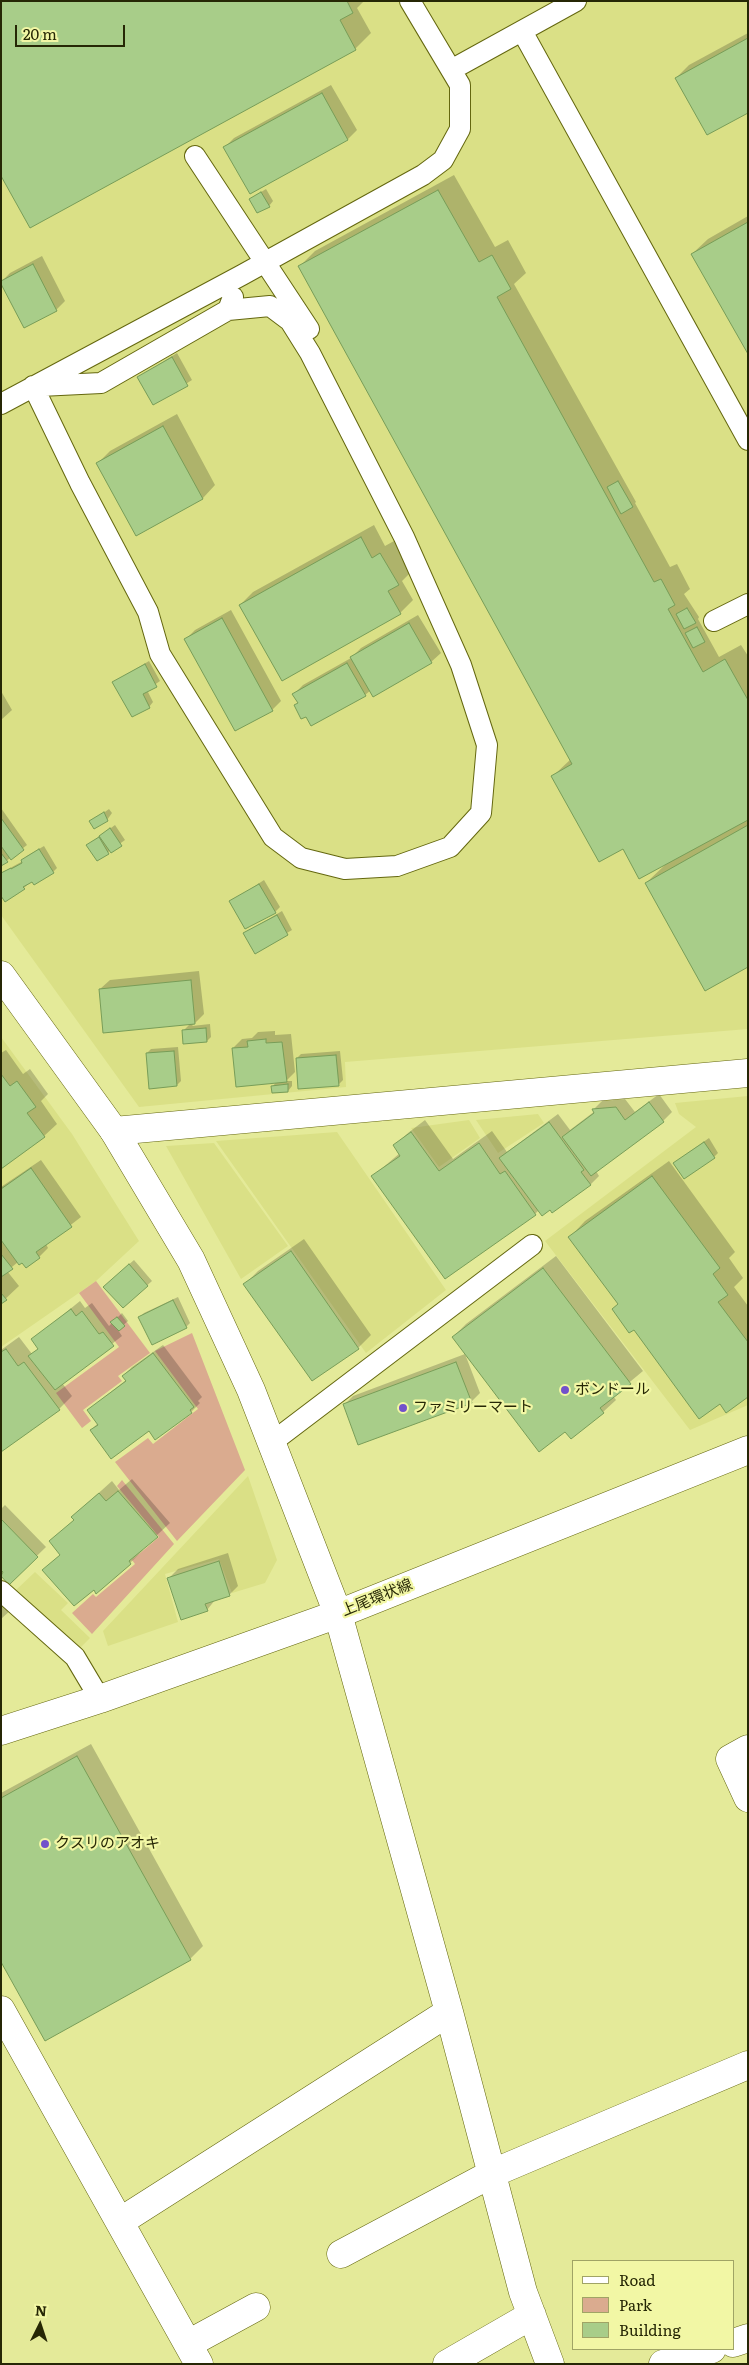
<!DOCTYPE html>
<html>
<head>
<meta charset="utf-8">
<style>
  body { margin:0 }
  #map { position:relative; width:749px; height:2365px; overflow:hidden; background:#e4ea99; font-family:Literata,serif }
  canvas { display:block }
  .frame { position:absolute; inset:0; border:2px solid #262705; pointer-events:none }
  .legend { position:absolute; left:572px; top:2260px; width:162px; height:90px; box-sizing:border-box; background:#f2f7a5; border:1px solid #a0a465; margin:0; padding:6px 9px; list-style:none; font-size:15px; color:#262705 }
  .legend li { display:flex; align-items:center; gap:10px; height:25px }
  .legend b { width:25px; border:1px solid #a0a465 }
  .north { position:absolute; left:15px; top:2300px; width:50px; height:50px; -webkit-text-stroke:4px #f2f7a5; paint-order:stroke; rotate:4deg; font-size:14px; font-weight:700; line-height:20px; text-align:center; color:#262705 }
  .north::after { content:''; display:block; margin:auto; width:18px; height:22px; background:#262705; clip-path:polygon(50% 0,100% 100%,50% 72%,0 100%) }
  .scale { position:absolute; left:15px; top:25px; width:110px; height:22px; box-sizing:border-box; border:2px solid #262705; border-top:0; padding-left:6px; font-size:15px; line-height:18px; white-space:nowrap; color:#262705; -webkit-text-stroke:4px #f2f7a5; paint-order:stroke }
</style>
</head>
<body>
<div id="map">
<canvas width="749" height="2365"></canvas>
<div class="frame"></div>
<ul class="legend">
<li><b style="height:6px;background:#fff"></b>Road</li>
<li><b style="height:14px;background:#daab8f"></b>Park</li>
<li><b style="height:14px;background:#a8cd89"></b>Building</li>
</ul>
<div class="north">N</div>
<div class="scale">20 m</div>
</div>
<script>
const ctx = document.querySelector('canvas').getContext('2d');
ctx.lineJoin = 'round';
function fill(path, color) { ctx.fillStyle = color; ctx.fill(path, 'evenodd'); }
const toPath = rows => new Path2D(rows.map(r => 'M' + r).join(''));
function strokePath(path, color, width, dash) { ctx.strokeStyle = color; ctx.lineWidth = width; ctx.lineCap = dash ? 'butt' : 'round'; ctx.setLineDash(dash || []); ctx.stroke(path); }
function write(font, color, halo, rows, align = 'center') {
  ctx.font = font + ' Literata,"Noto Sans JP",serif'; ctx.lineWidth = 4.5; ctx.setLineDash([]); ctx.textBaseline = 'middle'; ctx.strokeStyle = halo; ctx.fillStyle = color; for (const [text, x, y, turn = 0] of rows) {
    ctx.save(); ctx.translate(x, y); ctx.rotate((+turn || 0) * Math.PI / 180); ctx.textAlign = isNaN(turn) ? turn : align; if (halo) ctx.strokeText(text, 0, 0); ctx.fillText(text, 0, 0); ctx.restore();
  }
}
fill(toPath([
  [1,1,748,1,748,1029,345,1062,346,1087,139,1107,1,915],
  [1,1037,72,1134,139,1241,96,1281,1,1347],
  [748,1096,748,1405,690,1430,545,1241,696,1127,679,1114,675,1103],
  [538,1114,544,1123,498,1153,476,1120],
  [469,1120,480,1138,439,1167,411,1128],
  [337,1132,446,1290,366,1353,216,1141],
  [214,1143,288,1246,241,1279,166,1146],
  [248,1476,277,1560,265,1583,232,1593,219,1559,165,1574,178,1622,108,1646,103,1631],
  [35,1572,68,1603,61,1610,90,1638,78,1650,16,1590]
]), '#dae086');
fill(toPath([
  [96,1281,150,1353,118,1376,122,1381,83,1410,91,1421,82,1428,56,1393,119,1347,79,1293],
  [192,1333,245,1470,177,1541,115,1462,148,1438,153,1444,198,1409,155,1351],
  [122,1480,174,1544,92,1634,72,1613,93,1594,96,1597,135,1564,132,1560,159,1537,117,1486]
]), '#daab8f');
fill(toPath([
  [1,1,364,1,357,8,371,33,355,49],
  [748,33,748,111,676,78,689,65],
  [331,85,357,130,348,139,225,147,234,138],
  [454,175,495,247,508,240,526,273,514,284,636,502,635,503,670,567,677,564,690,589,684,594,699,617,698,619,719,657,741,645,748,656,748,966,646,883,666,864,623,847,553,776,571,759,300,266,315,251],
  [266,189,273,201,269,206,250,199],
  [748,216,748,352,692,254,708,239],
  [42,256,65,301,56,310,25,326,1,282,10,273],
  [177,353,192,380,154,404,139,377],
  [177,414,215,485,203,498,136,535,97,464,110,451],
  [374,525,385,546,394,541,411,572,402,581,413,600,400,613,240,605,253,592],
  [231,610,281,701,272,710,186,639,195,630],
  [418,615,441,653,431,662,371,690,365,695,307,716,295,706,299,702,294,694,303,685,351,658,361,648],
  [149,661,160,681,147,690,153,702,149,707,114,682],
  [1,691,12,710,1,720],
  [1,808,27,845,1,865],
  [109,809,112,813,107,820,91,822],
  [115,825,125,840,97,860,88,845],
  [44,846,57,868,53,872,32,880,24,888,1,893,1,873,23,861,27,856],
  [264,880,280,907,275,912,231,902],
  [282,911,292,930,255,952,245,933],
  [199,971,204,1014,192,1026,210,1024,211,1037,207,1041,183,1031,190,1024,100,989,110,980],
  [275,1031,275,1035,291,1034,295,1072,286,1081,292,1081,292,1086,288,1091,273,1086,277,1081,233,1048,242,1039,252,1038,258,1032],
  [178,1047,181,1081,177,1085,147,1053,151,1049],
  [6,1050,23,1074,30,1069,48,1094,41,1101,57,1124,44,1136,1,1169,1,1053],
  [340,1051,343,1080,338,1085,297,1058,301,1054],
  [659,1094,672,1112,663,1121,596,1171,599,1176,590,1185,550,1209,539,1210,535,1214,373,1176,400,1153,395,1145,408,1133,425,1120,453,1159,492,1131,507,1152,558,1114,570,1130,595,1111,594,1109,602,1101,625,1099,635,1112],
  [709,1138,718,1153,714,1157,674,1163],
  [41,1160,81,1217,46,1244,48,1248,39,1257,18,1262,7,1271,19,1286,1,1303,1,1187],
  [669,1161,735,1252,729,1258,743,1278,734,1287,748,1306,748,1395,720,1402,634,1328,613,1309,619,1303,570,1237,585,1221],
  [304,1239,371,1335,358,1348,245,1284,258,1271],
  [556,1256,643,1371,613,1396,616,1400,603,1412,453,1337,466,1324],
  [134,1260,152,1281,123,1307,109,1282],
  [178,1297,190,1323,186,1327,140,1317,144,1313],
  [80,1301,85,1308,92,1303,109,1326,122,1313,128,1321,118,1330,122,1336,62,1383,72,1396,59,1409,1,1451,1,1350,19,1337,32,1354,39,1348,32,1340],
  [163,1345,202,1397,198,1401,200,1403,191,1412,149,1430,91,1430,98,1423,88,1410,126,1380,123,1376,132,1367],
  [465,1354,480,1393,471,1402,344,1405,353,1396],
  [132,1479,170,1523,142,1549,143,1550,130,1563,94,1588,44,1570,61,1554,51,1541,75,1519,72,1517,112,1481,119,1490],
  [5,1505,46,1547,9,1583,1,1568,1,1509],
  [228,1553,238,1586,229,1595,215,1600,207,1610,169,1578,178,1569],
  [1,1593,12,1609,1,1619],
  [91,1744,203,1946,190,1959,1,1960,1,1793]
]), '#0003');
const building = toPath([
  [1,1,347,1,353,13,340,20,356,50,30,228,1,176,1,1],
  [748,38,748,113,707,135,675,78,748,38],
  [322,93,348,140,250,194,223,147,322,93],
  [438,190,479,262,492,255,511,289,497,297,654,582,661,579,675,605,668,609,703,672,725,659,748,700,748,820,639,879,623,849,599,862,551,776,572,764,298,266,438,190],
  [261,192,270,207,257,213,249,199,261,192],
  [748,222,748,354,691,254,748,222],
  [33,264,57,311,24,328,1,284,1,281,33,264],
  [172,357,188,386,153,405,137,377,172,357],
  [163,426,203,499,136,536,96,463,163,426],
  [618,481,633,507,621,514,607,487,618,481],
  [361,537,372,558,380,553,399,585,388,591,401,614,282,681,239,605,361,537],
  [687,608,696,623,684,629,676,614,687,608],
  [222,618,273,711,235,731,184,639,222,618],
  [409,623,432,663,373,697,350,657,409,623],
  [697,627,705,642,693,648,685,633,697,627],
  [347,663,366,696,311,726,306,717,301,719,294,705,298,703,292,694,347,663],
  [145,664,157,687,143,694,150,708,132,717,112,682,145,664],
  [104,812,108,821,94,829,89,821,104,812],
  [1,818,24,850,11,860,1,846,1,818],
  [748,825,748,967,705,991,645,883,748,825],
  [110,828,122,846,111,853,99,836,110,828],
  [99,837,109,854,97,861,86,845,99,837],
  [39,849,54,873,34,885,32,882,23,887,25,889,5,902,1,896,1,873,11,868,11,869,22,863,21,860,39,849],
  [1,853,8,862,1,866,1,853],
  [259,884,276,913,245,929,229,901,259,884],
  [277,915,288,935,255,954,243,933,277,915],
  [191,980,195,1024,103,1033,99,989,191,980],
  [206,1028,207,1042,183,1044,182,1030,206,1028],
  [266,1039,266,1043,282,1042,287,1082,236,1087,232,1048,248,1047,247,1041,266,1039],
  [174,1051,177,1086,149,1089,146,1053,174,1051],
  [336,1055,339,1086,298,1089,296,1058,336,1055],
  [1,1074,10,1086,17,1081,36,1107,27,1113,45,1137,1,1169,1,1074],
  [288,1084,288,1092,272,1093,271,1086,288,1084],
  [649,1102,664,1122,591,1176,562,1137,594,1113,592,1109,616,1107,625,1120,649,1102],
  [549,1122,584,1170,581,1172,591,1185,552,1213,550,1210,542,1216,499,1158,549,1122],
  [411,1132,439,1171,479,1143,500,1174,505,1171,536,1215,445,1279,371,1176,400,1156,393,1145,411,1132],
  [704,1142,715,1158,684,1179,673,1163,704,1142],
  [31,1168,72,1227,36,1252,40,1258,26,1268,22,1263,19,1265,1,1240,1,1189,31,1168],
  [652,1176,720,1268,713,1274,728,1295,718,1302,748,1342,748,1397,726,1413,720,1404,699,1419,634,1330,629,1333,612,1309,618,1304,568,1237,652,1176],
  [291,1251,359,1349,312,1381,243,1284,291,1251],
  [1,1254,13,1269,1,1277,1,1254],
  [129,1264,148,1286,123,1308,103,1287,129,1264],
  [543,1268,631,1384,600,1408,604,1413,571,1439,565,1432,539,1452,452,1337,543,1268],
  [1,1293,7,1300,1,1304,1,1293],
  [173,1300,187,1328,152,1345,138,1317,173,1300],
  [71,1309,76,1316,82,1311,99,1334,103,1332,114,1346,55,1390,28,1356,38,1349,31,1339,71,1309],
  [117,1317,125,1326,119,1331,110,1322,117,1317],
  [6,1349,18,1366,24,1362,60,1410,1,1452,1,1352,6,1349],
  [153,1353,194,1407,190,1410,192,1413,155,1440,149,1431,111,1459,90,1430,98,1425,87,1410,126,1381,122,1376,153,1353],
  [456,1362,472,1403,358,1445,343,1404,456,1362],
  [118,1491,158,1537,129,1561,131,1564,96,1594,94,1590,74,1606,42,1570,60,1555,49,1541,74,1520,71,1517,99,1493,106,1501,118,1491],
  [1,1519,38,1557,9,1585,1,1576,3,1572,1,1570,1,1519],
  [219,1561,230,1596,205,1604,208,1611,181,1620,167,1578,219,1561],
  [77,1756,191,1960,45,2041,1,1962,1,1798,77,1756]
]);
fill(building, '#a8cd89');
strokePath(building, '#789d58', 1);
const lane = toPath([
  [522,31,748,440],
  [451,70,576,1],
  [195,156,309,329],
  [33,386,80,483,148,612,160,654,273,837,301,858,345,869,397,866,450,847,481,813,487,745,461,665,404,537,310,353,290,321,270,306,228,310],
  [40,386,101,383,228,310,233,297],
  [1,404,242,275,423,175,443,160,460,129,460,85,410,1],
  [714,621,748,604],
  [271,1443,532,1245],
  [1,1591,75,1657,100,1699]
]);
const street = toPath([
  [114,1131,748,1073],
  [338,1614,449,2012,523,2292,550,2364],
  [748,1749,730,1759,748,1798],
  [1,2010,199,2364],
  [121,2221,449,2012],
  [341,2254,493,2173,748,2065],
  [733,2343,748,2338],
  [188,2344,256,2307],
  [447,2364,532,2315],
  [663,2364,712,2349]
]);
const secondary = toPath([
  [1,975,114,1131,191,1260,251,1390,338,1614],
  [1,1731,100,1699,338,1614,748,1450]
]);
strokePath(lane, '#64670f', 22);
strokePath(street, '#64670f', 29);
strokePath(secondary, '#64670f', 29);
strokePath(lane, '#fff', 20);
strokePath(street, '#fff', 28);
strokePath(secondary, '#fff', 28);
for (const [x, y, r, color] of [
  [565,1390,5,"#7251cb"],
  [403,1408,5,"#7251cb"],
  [45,1844,5,"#7251cb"]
]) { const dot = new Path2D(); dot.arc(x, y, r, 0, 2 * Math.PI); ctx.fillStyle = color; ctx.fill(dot); strokePath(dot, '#f2f7a5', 2); }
write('15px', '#262705', '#f2f7a5', [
  ["ボンドール",575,1390],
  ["ファミリーマート",413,1408],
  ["クスリのアオキ",55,1844]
], 'left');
write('15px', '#262705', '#f2f7a5', [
  ["上尾環状線",377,1598,-22]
]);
</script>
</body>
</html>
